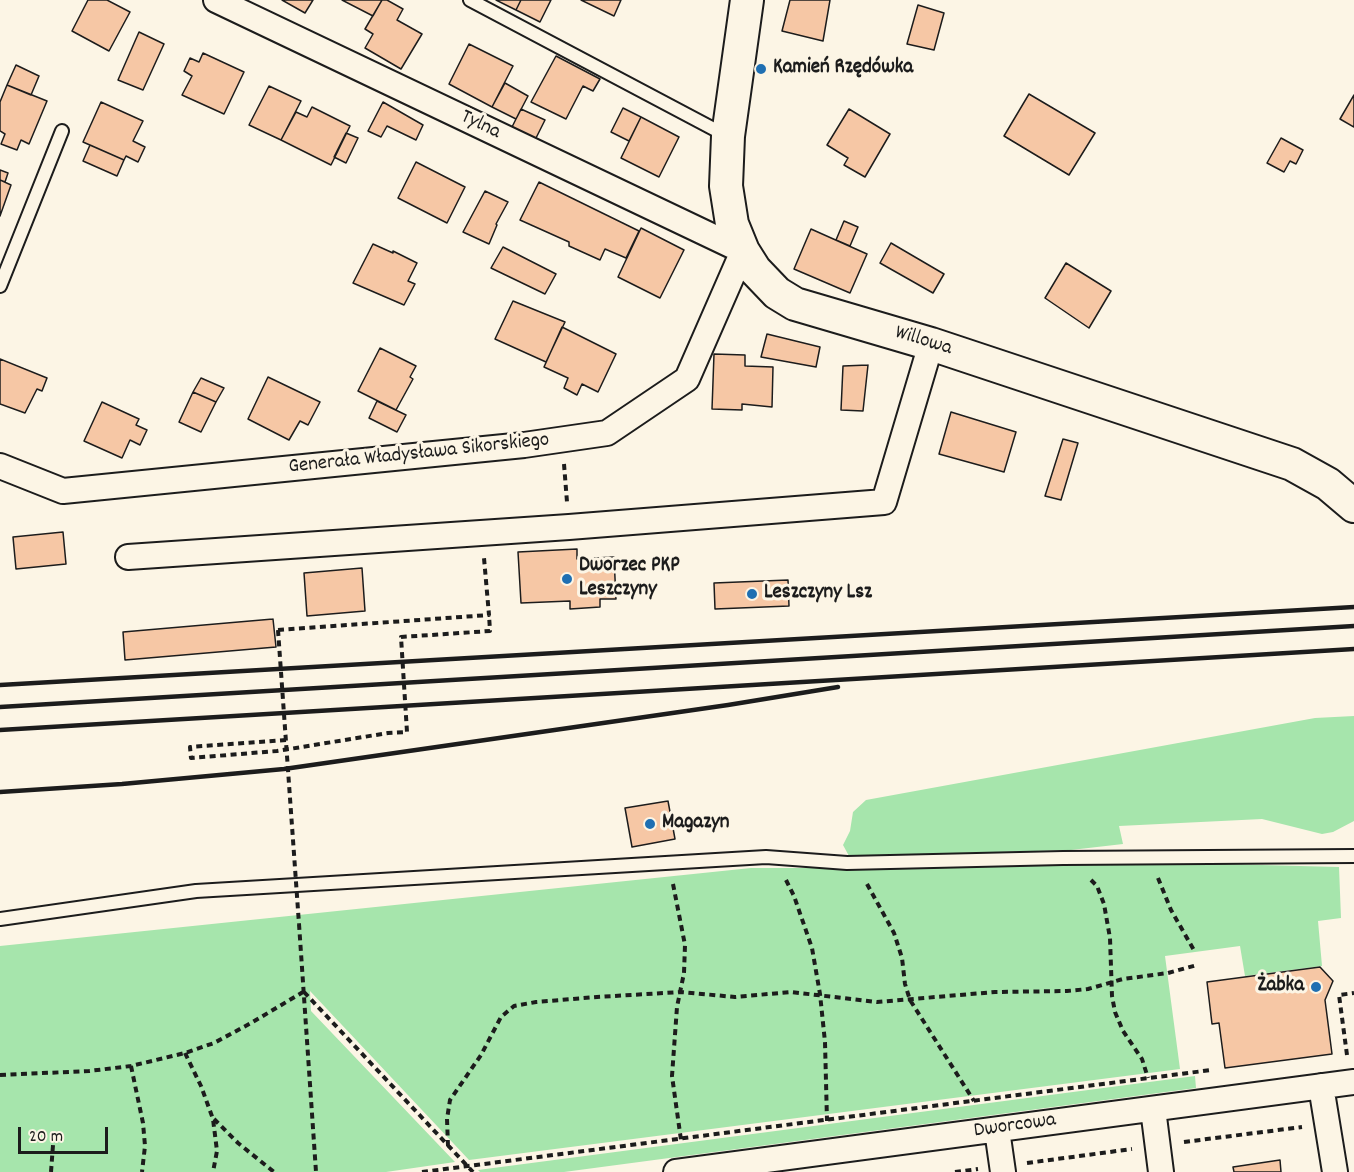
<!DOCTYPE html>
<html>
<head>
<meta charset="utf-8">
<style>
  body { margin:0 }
  #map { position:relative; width:1354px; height:1172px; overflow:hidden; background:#fcf5e5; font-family:Dekko,sans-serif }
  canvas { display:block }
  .scale { position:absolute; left:18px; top:1127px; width:90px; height:27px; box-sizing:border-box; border:3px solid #1c1c1c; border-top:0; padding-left:8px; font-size:18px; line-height:21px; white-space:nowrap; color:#1c1c1c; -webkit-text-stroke:4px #fcf5e5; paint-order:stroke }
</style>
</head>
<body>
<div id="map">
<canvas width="1354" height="1172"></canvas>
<div class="scale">20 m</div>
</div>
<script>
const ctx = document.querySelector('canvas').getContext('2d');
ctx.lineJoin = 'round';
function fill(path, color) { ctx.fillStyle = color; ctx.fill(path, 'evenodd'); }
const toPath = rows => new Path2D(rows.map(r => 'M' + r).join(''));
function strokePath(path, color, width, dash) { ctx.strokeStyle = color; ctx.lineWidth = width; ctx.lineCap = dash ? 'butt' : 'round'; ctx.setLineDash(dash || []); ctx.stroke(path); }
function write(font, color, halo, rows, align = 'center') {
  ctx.font = font + ' Dekko,sans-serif'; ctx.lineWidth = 6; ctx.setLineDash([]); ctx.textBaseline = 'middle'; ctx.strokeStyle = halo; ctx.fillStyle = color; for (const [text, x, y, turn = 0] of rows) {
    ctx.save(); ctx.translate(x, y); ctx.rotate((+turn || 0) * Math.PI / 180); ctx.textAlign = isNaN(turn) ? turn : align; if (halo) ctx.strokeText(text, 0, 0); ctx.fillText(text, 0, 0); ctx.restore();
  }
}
fill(toPath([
  [1354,716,1354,821,1333,832,1322,834,1262,819,1119,826,1123,844,1071,850,849,856,843,845,850,831,853,812,866,800,1315,718],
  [1144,862,1339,867,1341,918,1318,921,1322,966,1245,976,1240,946,1165,956,1180,1069,469,1160,310,991,311,1011,455,1162,386,1172,0,1172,0,946,751,868,906,868],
  [1195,1076,1196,1088,564,1172,480,1172,478,1170]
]), '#a6e5ac');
const building = toPath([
  [88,0,107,0,130,12,109,51,72,31,88,0],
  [282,0,313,0,305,13,282,0],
  [342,0,382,0,373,16,342,0],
  [382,0,387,0,403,9,397,20,422,34,401,69,365,48,373,34,365,29,382,0],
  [496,0,521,0,516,10,496,0],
  [521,0,551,0,540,22,516,10,521,0],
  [581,0,621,0,614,16,581,0],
  [790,0,830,0,823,41,782,31,790,0],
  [918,5,944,13,934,50,907,44,918,5],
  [139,32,164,44,143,90,118,80,139,32],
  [469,44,513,66,492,107,449,84,469,44],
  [203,53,244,72,224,114,182,95,192,76,184,71,190,58,199,62,203,53],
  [556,56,600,79,593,91,583,86,566,119,531,102,556,56],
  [16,65,39,76,31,95,7,85,16,65],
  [505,83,528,96,516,119,492,107,505,83],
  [7,85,47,101,29,144,21,140,17,150,1,144,5,134,0,131,0,102,7,85],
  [269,86,301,101,281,140,249,125,269,86],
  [1029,94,1095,133,1069,175,1004,136,1029,94],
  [1354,95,1354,127,1340,119,1354,95],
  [101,102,143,121,133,141,145,147,138,162,126,156,124,160,83,142,101,102],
  [383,102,423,125,416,140,387,126,381,137,368,131,383,102],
  [312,107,350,126,331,165,281,140,296,112,307,117,312,107],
  [623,108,641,117,629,141,611,132,623,108],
  [521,109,545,120,531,148,507,137,521,109],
  [849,109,890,134,865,177,844,165,848,158,827,145,849,109],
  [641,117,679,137,659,177,621,158,641,117],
  [346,133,358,138,346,163,334,157,346,133],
  [1281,138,1303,150,1296,164,1290,161,1284,172,1267,163,1281,138],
  [90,145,124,160,117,176,83,161,90,145],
  [416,162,465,187,447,223,398,198,416,162],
  [0,170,8,173,5,182,0,180,0,170],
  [0,180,11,185,0,216,0,180],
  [539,182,639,231,626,258,605,249,600,260,569,246,569,242,520,220,539,182],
  [485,191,508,202,496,224,497,225,489,244,463,232,485,191],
  [844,221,858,227,850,246,836,240,844,221],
  [641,228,684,250,660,298,618,277,641,228],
  [811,229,867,254,850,293,794,269,811,229],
  [891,243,944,274,933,293,880,263,891,243],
  [373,244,393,253,393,251,417,263,408,281,415,284,404,305,353,283,373,244],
  [503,247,556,274,545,294,491,268,503,247],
  [1066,263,1111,291,1089,328,1045,298,1066,263],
  [513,301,565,322,546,362,495,339,513,301],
  [562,327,616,354,598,392,582,384,577,395,564,388,568,378,544,367,562,327],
  [767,334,820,347,816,367,761,357,767,334],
  [380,348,416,366,410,377,413,379,396,410,358,391,380,348],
  [714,354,745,355,745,366,773,367,772,407,742,404,742,410,712,409,714,354],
  [0,359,47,378,42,391,37,389,25,413,0,404,0,359],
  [868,365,863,411,841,410,843,366,868,365],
  [268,377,320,402,308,425,300,421,289,440,248,419,268,377],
  [201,378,224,388,216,402,193,392,201,378],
  [193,392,216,402,201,432,179,422,193,392],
  [377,401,406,415,397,432,369,418,377,401],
  [102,402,139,419,136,425,147,430,140,445,130,440,122,458,84,441,102,402],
  [951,412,1016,432,1004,472,939,454,951,412],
  [1063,439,1078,443,1061,500,1045,496,1063,439],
  [63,532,66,564,16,569,13,537,63,532],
  [577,549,577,559,614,557,616,599,600,599,600,607,570,609,570,601,521,603,518,552,577,549],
  [362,568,365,611,307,616,304,573,362,568],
  [788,580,789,606,715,609,714,583,788,580],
  [273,619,276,647,125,660,123,632,273,619],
  [668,801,675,839,632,847,625,808,668,801],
  [1320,967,1333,981,1325,1000,1332,1054,1225,1068,1219,1023,1212,1024,1207,982,1320,967],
  [1280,1160,1281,1172,1234,1172,1233,1167,1280,1160]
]);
fill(building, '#f6c7a5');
strokePath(building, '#1c1c1c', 1.5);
const service = toPath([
  [470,0,727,136],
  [0,286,62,131],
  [0,919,196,891,766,857,847,863,1063,858,1354,856]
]);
const minor = toPath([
  [0,466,63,491,524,445,607,433,687,379,743,251,216,0],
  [128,557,569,527,884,502,931,344],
  [1321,1086,1335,1172],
  [1153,1109,1161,1172],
  [997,1130,1003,1172],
  [676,1172,1354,1082]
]);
const tertiary = toPath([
  [747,0,728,136,726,186,732,224,743,251,755,270,777,293,795,304,931,344,1292,464,1328,484,1354,506]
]);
strokePath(service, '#1c1c1c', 16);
strokePath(minor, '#1c1c1c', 28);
strokePath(tertiary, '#1c1c1c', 36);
strokePath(toPath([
  [564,464,567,502],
  [278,630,489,615,484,558],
  [286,740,190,747,191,758,277,751,388,733,407,732,401,637,490,631,489,615],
  [1158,878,1171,910,1195,952],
  [786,880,794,896,812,948,820,994,825,1042,827,1121],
  [1091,880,1097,886,1104,904,1110,938,1112,996,1115,1012,1123,1031,1142,1059,1148,1078],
  [673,884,685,945,684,973,677,1007,672,1076,681,1140],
  [867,884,894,933,902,958,905,984,910,1000,974,1101],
  [299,924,316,1172],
  [304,992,473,1172],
  [185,1053,201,1086,213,1119,217,1151,213,1172],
  [1347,1055,1339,995,1354,993],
  [131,1066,143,1123,145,1146,142,1172],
  [0,1075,89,1071,131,1066,185,1053,214,1043,251,1023,303,992],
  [214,1119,238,1143,274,1172],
  [1184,1142,1302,1127],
  [448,1146,447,1119,450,1100,481,1055,501,1017,514,1006,536,1002,597,997,681,992,735,997,791,992,877,1002,995,992,1067,991,1088,989,1123,979,1168,973,1197,965],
  [1027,1163,1132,1149],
  [51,1172,53,1145],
  [422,1172,1211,1070],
  [955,1172,978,1169]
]), '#1c1c1c', 4, [6, 4.5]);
strokePath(service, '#fcf5e5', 12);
strokePath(minor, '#fcf5e5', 24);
strokePath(tertiary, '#fcf5e5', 32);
strokePath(toPath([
  [0,685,1354,607],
  [0,707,1354,626],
  [0,730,1354,649],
  [0,792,122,784,284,769,728,705,838,687]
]), '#1c1c1c', 4.5);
strokePath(toPath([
  [278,630,299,924]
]), '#1c1c1c', 4, [6, 4.5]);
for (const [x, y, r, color] of [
  [761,69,6,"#1f6fb2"],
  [567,579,6,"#1f6fb2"],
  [752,594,6,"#1f6fb2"],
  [650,824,6,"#1f6fb2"],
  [1316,987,6,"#1f6fb2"]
]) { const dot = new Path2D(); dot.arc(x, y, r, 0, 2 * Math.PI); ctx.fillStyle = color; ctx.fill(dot); strokePath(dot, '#fcf5e5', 2); }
write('bold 21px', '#1c1c1c', '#fcf5e5', [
  ["Kamień Rzędówka",773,69],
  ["Dworzec PKP",579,567],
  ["Leszczyny",579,591],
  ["Leszczyny Lsz",764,594],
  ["Magazyn",662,824],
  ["Żabka",1304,987,"right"]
], 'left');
write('21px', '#1c1c1c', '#fcf5e5', [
  ["Tylna",480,126,26],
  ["Willowa",923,342,17],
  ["Generała Władysława Sikorskiego",419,455,-6],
  ["Dworcowa",1015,1127,-8]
]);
</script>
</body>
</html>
